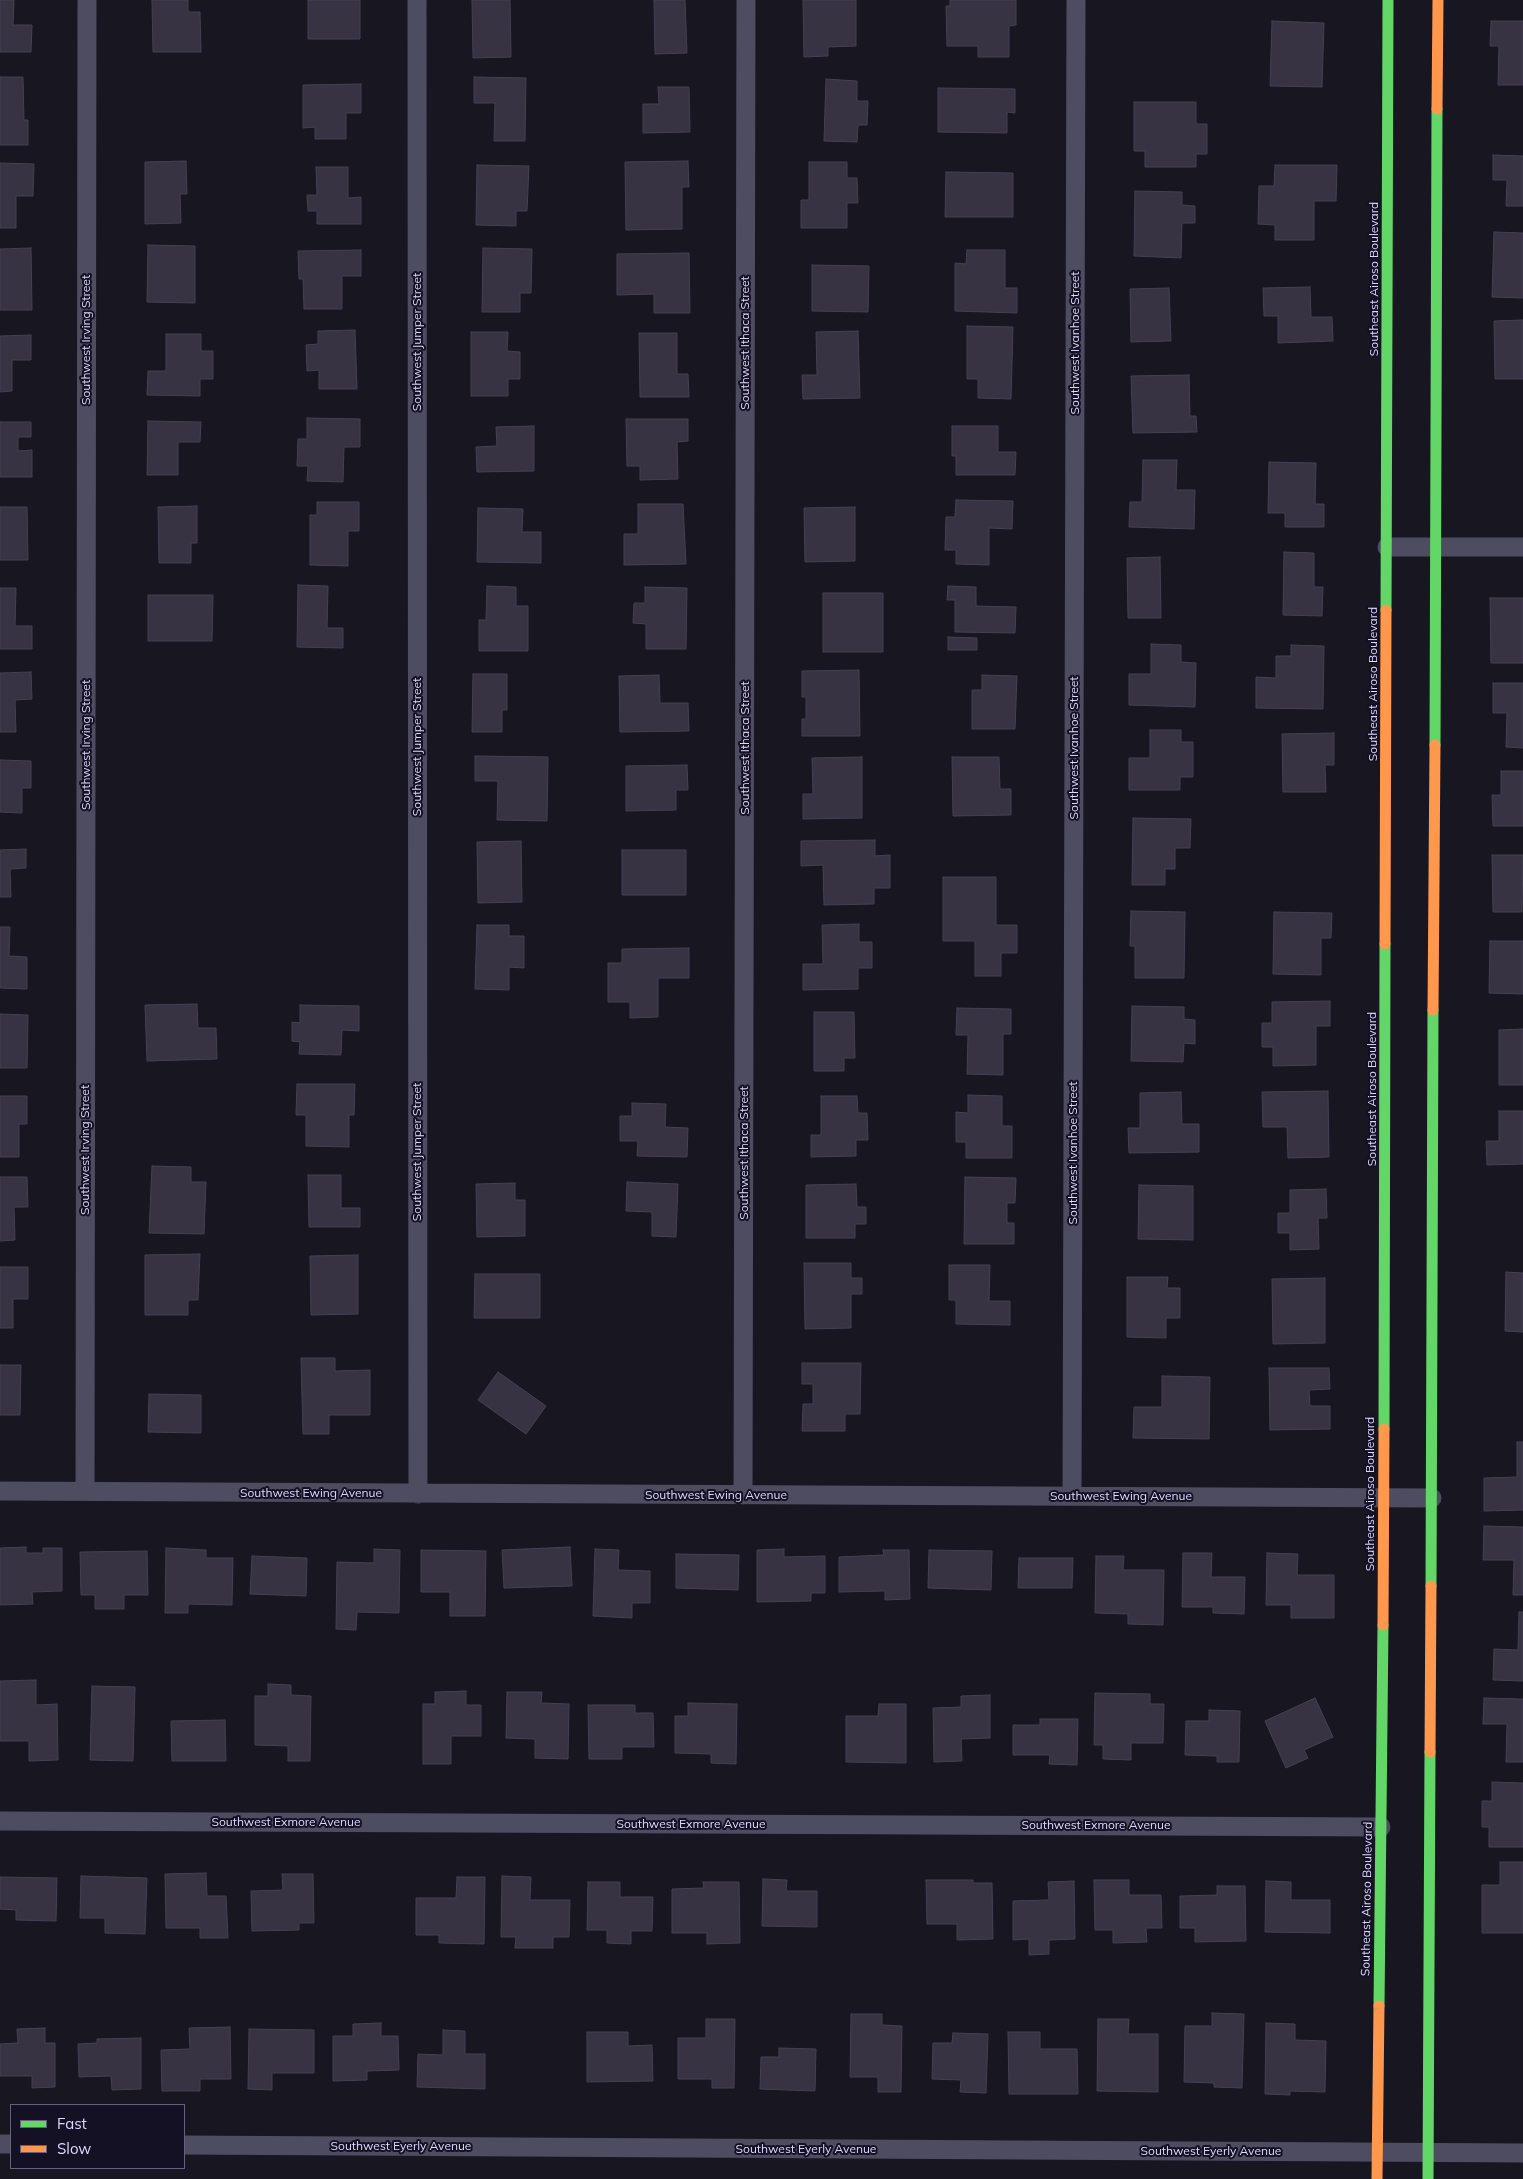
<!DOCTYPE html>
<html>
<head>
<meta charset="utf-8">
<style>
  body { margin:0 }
  #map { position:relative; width:1523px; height:2179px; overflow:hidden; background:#181620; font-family:Mulish,sans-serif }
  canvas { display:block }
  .legend { position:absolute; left:10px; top:2104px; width:175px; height:65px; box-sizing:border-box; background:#151125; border:1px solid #65617b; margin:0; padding:6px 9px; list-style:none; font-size:15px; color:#ded8fc }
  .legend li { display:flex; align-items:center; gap:10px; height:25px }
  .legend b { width:25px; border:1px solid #65617b }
</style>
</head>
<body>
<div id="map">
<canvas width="1523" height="2179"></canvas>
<ul class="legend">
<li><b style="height:6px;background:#63d668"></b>Fast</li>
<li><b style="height:6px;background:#ff974d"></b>Slow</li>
</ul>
</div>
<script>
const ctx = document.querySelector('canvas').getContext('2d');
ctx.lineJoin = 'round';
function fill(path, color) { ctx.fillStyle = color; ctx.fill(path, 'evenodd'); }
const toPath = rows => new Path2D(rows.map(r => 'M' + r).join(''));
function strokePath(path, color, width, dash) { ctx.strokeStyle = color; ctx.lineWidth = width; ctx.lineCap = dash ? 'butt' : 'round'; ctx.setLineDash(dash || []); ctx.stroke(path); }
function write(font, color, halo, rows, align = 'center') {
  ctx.font = font + ' Mulish,sans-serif'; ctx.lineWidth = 4; ctx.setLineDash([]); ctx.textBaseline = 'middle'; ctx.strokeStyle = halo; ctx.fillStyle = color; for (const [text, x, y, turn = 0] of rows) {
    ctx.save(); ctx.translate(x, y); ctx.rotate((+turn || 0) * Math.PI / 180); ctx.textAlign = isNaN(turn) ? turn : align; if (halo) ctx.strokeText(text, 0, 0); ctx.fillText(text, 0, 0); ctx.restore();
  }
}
const building = toPath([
  [0,0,14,0,13,25,32,25,31,52,0,52,0,0],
  [152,0,188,0,188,12,200,12,201,52,153,52,152,0],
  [308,0,360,0,360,39,308,39,308,0],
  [472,0,510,0,511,57,473,58,472,0],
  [654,0,685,0,687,53,655,54,654,0],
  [803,0,856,0,856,46,828,47,828,56,804,57,803,0],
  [950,0,1016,0,1016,25,1009,26,1009,57,978,57,978,46,947,46,946,6,950,6,950,0],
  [1272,21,1324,23,1322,87,1270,86,1272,21],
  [1491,21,1523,21,1523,85,1498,85,1499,46,1490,46,1491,21],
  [0,77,23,77,24,120,28,120,28,145,0,145,0,77],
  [474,77,526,78,525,141,494,141,495,103,474,103,474,77],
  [826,79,857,81,857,101,868,101,867,125,858,125,857,142,824,141,826,79],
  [361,84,361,113,346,113,346,139,315,139,315,127,303,128,303,85,361,84],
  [658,87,689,87,690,132,643,133,643,104,659,104,658,87],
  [938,88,1015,89,1015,113,1007,112,1007,133,938,132,938,88],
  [1134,102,1196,102,1196,124,1207,124,1207,154,1196,154,1196,167,1145,167,1145,151,1134,151,1134,102],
  [1493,155,1523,156,1523,206,1506,206,1507,180,1493,180,1493,155],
  [186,161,187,194,180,194,181,223,145,224,145,162,186,161],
  [688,161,689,187,682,187,682,229,626,230,625,162,688,161],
  [809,162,847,162,847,178,857,178,858,203,847,203,847,228,801,228,801,200,809,200,809,162],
  [0,163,34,164,33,196,16,196,16,228,0,228,0,163],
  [477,165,529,166,527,211,516,211,516,226,476,225,477,165],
  [1275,165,1337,165,1336,201,1314,201,1314,240,1275,240,1275,225,1258,224,1259,186,1274,186,1275,165],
  [316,167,348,167,348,198,361,197,361,224,317,224,317,211,308,211,307,195,317,195,316,167],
  [946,172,1013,173,1013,217,945,217,946,172],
  [1135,191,1182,192,1182,205,1195,206,1195,223,1182,223,1181,258,1134,256,1135,191],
  [1494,232,1523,233,1523,298,1492,297,1494,232],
  [148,245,195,246,195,303,147,302,148,245],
  [31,248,32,310,0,310,0,249,31,248],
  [483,248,532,249,531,293,520,293,520,312,482,312,483,248],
  [361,250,361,276,342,276,342,309,304,309,303,279,299,279,298,251,361,250],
  [967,250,1005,250,1005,288,1017,288,1017,313,955,311,955,263,966,264,967,250],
  [689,253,690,313,654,313,654,294,617,295,617,254,689,253],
  [812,265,869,266,868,312,812,311,812,265],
  [1310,287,1311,317,1332,317,1333,341,1278,343,1278,316,1264,316,1263,288,1310,287],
  [1169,288,1171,341,1131,342,1130,289,1169,288],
  [1523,320,1523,379,1495,379,1494,321,1523,320],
  [967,326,1013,327,1011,399,978,398,978,379,967,379,967,326],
  [355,330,357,389,319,389,319,370,307,371,306,345,318,344,318,331,355,330],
  [858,331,860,398,803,399,802,375,817,375,816,332,858,331],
  [471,332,508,332,507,351,520,352,520,379,508,379,508,396,471,396,471,332],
  [639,333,677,333,677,374,688,374,689,397,640,397,639,333],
  [166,334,201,334,201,351,213,351,213,379,200,379,200,396,147,395,148,371,166,371,166,334],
  [31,335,31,360,12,360,12,391,0,392,0,336,31,335],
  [1189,375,1190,416,1196,416,1197,432,1133,433,1131,376,1189,375],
  [307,418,360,419,360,447,344,447,343,482,307,481,308,466,297,466,298,439,307,439,307,418],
  [626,419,688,419,688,441,677,442,678,479,640,480,640,466,627,466,626,419],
  [148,421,201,422,200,442,178,442,178,475,147,475,148,421],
  [0,422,31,422,31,437,18,437,18,451,32,450,32,477,0,477,0,422],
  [534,426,534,471,477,472,476,447,497,446,496,427,534,426],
  [952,426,998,426,998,452,1016,452,1015,475,956,475,956,456,952,456,952,426],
  [1143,460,1177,460,1176,490,1195,490,1194,529,1129,527,1130,502,1142,502,1143,460],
  [1269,462,1316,463,1315,504,1324,504,1324,527,1285,527,1285,513,1268,513,1269,462],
  [956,500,1013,501,1012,529,989,528,989,565,956,564,956,550,945,550,946,517,955,517,956,500],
  [317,502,359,502,359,531,348,531,348,566,310,565,310,515,317,515,317,502],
  [638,504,683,504,686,564,624,565,624,534,638,534,638,504],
  [197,506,197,543,191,543,191,563,159,563,158,507,197,506],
  [0,507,27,507,28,560,0,560,0,507],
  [855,507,855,561,805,562,804,508,855,507],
  [478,508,523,509,522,532,541,532,541,563,477,562,478,508],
  [1284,552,1314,553,1314,587,1323,587,1322,616,1283,615,1284,552],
  [1160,557,1161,618,1128,618,1127,558,1160,557],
  [298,585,328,586,327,628,343,628,343,648,297,647,298,585],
  [487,586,516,587,516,606,528,606,528,651,479,651,479,620,486,620,487,586],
  [948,586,976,587,976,606,1016,607,1015,633,955,632,955,600,947,600,948,586],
  [645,587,687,588,686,649,646,649,646,624,633,623,634,603,645,603,645,587],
  [0,588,16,588,15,626,32,626,32,649,0,649,0,588],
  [823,593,883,593,883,652,823,652,823,593],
  [148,595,213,595,212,641,148,641,148,595],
  [1490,598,1523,598,1523,663,1491,663,1490,598],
  [948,637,977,638,977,650,948,650,948,637],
  [1151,644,1181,645,1181,662,1196,663,1195,707,1129,705,1129,674,1151,674,1151,644],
  [1291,645,1324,646,1323,709,1256,708,1256,677,1276,678,1276,656,1291,656,1291,645],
  [859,670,860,736,802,736,802,719,806,719,806,697,802,697,802,671,859,670],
  [31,672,32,699,15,700,16,732,0,732,0,673,31,672],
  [473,674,507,674,507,710,502,710,502,732,472,732,473,674],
  [659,675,660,703,688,703,689,731,620,732,619,676,659,675],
  [982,675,1017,676,1015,729,972,729,972,690,982,690,982,675],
  [1493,683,1523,683,1523,748,1506,747,1507,713,1493,713,1493,683],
  [1150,730,1181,730,1181,742,1193,742,1193,777,1180,777,1180,790,1129,790,1129,758,1150,758,1150,730],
  [1334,733,1334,765,1325,765,1326,792,1283,792,1282,734,1334,733],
  [475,756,548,757,547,821,497,820,498,781,475,781,475,756],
  [862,757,862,818,803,819,803,794,813,794,812,758,862,757],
  [952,757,999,757,1000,789,1011,789,1011,815,953,816,952,757],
  [0,760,31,761,31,788,22,788,22,813,0,812,0,760],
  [687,765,688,790,676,790,676,810,626,811,626,766,687,765],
  [1501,771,1523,771,1523,826,1493,826,1492,795,1501,795,1501,771],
  [1133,818,1191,819,1190,848,1175,848,1175,869,1165,869,1165,885,1132,885,1133,818],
  [875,840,875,856,890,855,890,888,874,888,874,904,824,905,823,865,801,866,801,841,875,840],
  [521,841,522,902,478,903,477,842,521,841],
  [26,849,26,868,10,869,11,897,0,897,0,850,26,849],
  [622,850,686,850,686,895,622,895,622,850],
  [1492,855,1523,855,1522,912,1493,912,1492,855],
  [943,877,996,877,996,925,1017,925,1017,953,1001,953,1001,976,975,976,975,941,943,941,943,877],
  [1131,911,1185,912,1184,978,1135,978,1135,946,1130,946,1131,911],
  [1274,912,1332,913,1331,938,1321,938,1321,975,1273,974,1274,912],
  [859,924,859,942,872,942,872,968,858,968,858,989,803,990,803,964,823,964,822,925,859,924],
  [477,925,509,925,509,936,524,936,524,968,509,967,509,990,475,989,477,925],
  [0,927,10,927,9,956,27,957,27,989,0,988,0,927],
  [1490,941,1523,941,1523,994,1489,993,1490,941],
  [689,948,689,978,658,978,658,1017,630,1018,630,1002,608,1002,608,963,622,963,622,949,689,948],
  [1330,1001,1330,1026,1316,1026,1316,1065,1273,1066,1273,1047,1262,1047,1262,1023,1272,1023,1272,1002,1330,1001],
  [197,1004,198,1028,216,1028,217,1059,147,1061,145,1005,197,1004],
  [300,1005,359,1006,359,1031,342,1030,341,1055,299,1054,300,1042,292,1041,292,1022,300,1023,300,1005],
  [1132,1006,1184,1007,1184,1019,1195,1020,1195,1044,1184,1043,1183,1062,1131,1061,1132,1006],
  [957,1008,1011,1009,1011,1034,1003,1034,1003,1075,967,1074,968,1035,956,1035,957,1008],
  [814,1012,854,1012,855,1058,844,1058,844,1071,814,1071,814,1012],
  [0,1014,28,1015,27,1068,0,1068,0,1014],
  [1523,1029,1523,1085,1499,1085,1499,1030,1523,1029],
  [297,1084,355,1084,354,1115,349,1115,349,1147,306,1146,306,1115,296,1115,297,1084],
  [1328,1091,1329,1157,1288,1158,1287,1127,1263,1127,1262,1092,1328,1091],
  [1181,1092,1182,1124,1199,1124,1199,1152,1129,1153,1128,1128,1140,1128,1140,1093,1181,1092],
  [968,1095,1002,1096,1002,1126,1012,1126,1012,1158,966,1158,966,1142,956,1142,956,1112,968,1113,968,1095],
  [0,1096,27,1096,27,1124,19,1124,19,1157,0,1157,0,1096],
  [821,1096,857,1096,858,1113,867,1113,868,1140,856,1140,856,1156,811,1157,811,1135,821,1135,821,1096],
  [632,1103,666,1104,665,1127,688,1128,687,1157,637,1156,638,1141,620,1141,620,1116,632,1116,632,1103],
  [1499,1111,1523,1111,1523,1164,1487,1165,1486,1141,1499,1141,1499,1111],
  [152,1166,191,1167,191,1182,206,1182,204,1234,149,1233,152,1166],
  [308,1175,341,1175,341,1208,360,1208,360,1227,309,1227,308,1175],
  [0,1177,27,1177,28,1207,14,1207,15,1240,0,1241,0,1177],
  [965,1177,1016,1178,1015,1203,1007,1203,1007,1223,1014,1223,1014,1244,964,1244,965,1177],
  [627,1182,678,1184,676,1237,652,1236,652,1212,626,1211,627,1182],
  [515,1183,515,1200,525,1200,525,1236,477,1237,476,1184,515,1183],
  [856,1184,857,1207,866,1207,866,1224,855,1224,855,1238,806,1238,806,1185,856,1184],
  [1139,1185,1193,1186,1193,1240,1138,1239,1139,1185],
  [1326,1189,1327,1218,1318,1218,1319,1249,1290,1250,1290,1233,1278,1233,1278,1213,1290,1213,1290,1190,1326,1189],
  [200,1254,198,1300,188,1300,188,1315,145,1315,145,1255,200,1254],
  [358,1255,358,1314,311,1315,310,1256,358,1255],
  [804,1263,851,1263,851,1278,862,1278,862,1294,851,1294,851,1328,805,1329,804,1263],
  [949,1265,990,1265,989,1301,1010,1301,1010,1325,956,1324,956,1300,949,1300,949,1265],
  [0,1267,28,1267,28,1299,13,1299,13,1328,0,1328,0,1267],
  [1506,1272,1523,1273,1523,1332,1505,1331,1506,1272],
  [475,1274,540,1274,540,1318,474,1318,475,1274],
  [1127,1277,1168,1277,1167,1288,1180,1288,1180,1318,1166,1318,1166,1338,1127,1337,1127,1277],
  [1325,1278,1325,1343,1273,1344,1272,1279,1325,1278],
  [301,1358,335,1358,335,1371,370,1370,370,1415,329,1415,329,1434,303,1434,301,1358],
  [802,1363,861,1363,860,1414,845,1414,845,1431,802,1431,803,1404,813,1404,813,1384,802,1384,802,1363],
  [0,1365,21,1365,20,1415,0,1415,0,1365],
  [1269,1368,1329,1368,1330,1389,1309,1390,1310,1406,1330,1406,1330,1429,1270,1430,1269,1368],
  [498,1372,546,1406,526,1434,478,1400,498,1372],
  [1162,1376,1210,1377,1209,1439,1133,1438,1134,1407,1162,1407,1162,1376],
  [149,1394,201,1395,201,1433,148,1432,149,1394],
  [1517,1442,1523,1442,1523,1510,1484,1511,1484,1478,1517,1477,1517,1442],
  [1484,1526,1523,1527,1523,1595,1513,1595,1514,1560,1483,1560,1484,1526],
  [26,1547,26,1553,43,1553,43,1548,62,1548,62,1591,32,1592,33,1604,0,1605,0,1548,26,1547],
  [570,1547,572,1586,504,1588,502,1550,570,1547],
  [166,1548,206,1550,206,1558,233,1558,232,1605,188,1604,188,1613,165,1613,166,1548],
  [374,1549,400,1550,399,1613,357,1612,356,1630,336,1629,337,1562,374,1563,374,1549],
  [595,1549,619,1550,618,1570,650,1571,650,1603,632,1603,632,1618,593,1616,595,1549],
  [784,1549,784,1557,825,1556,825,1593,811,1593,811,1601,757,1602,757,1550,784,1549],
  [421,1550,486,1551,485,1616,450,1616,450,1592,421,1592,421,1550],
  [883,1550,909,1550,910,1599,885,1600,885,1591,839,1592,839,1557,884,1555,883,1550],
  [929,1550,992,1551,991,1590,928,1588,929,1550],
  [147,1551,148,1595,124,1595,124,1609,95,1609,95,1595,81,1595,80,1552,147,1551],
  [1183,1553,1212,1553,1211,1577,1245,1577,1244,1614,1213,1613,1213,1607,1182,1607,1183,1553],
  [1267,1553,1298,1554,1297,1575,1334,1575,1334,1618,1291,1618,1291,1605,1266,1605,1267,1553],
  [676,1554,739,1555,738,1590,676,1588,676,1554],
  [252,1556,307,1558,306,1596,250,1594,252,1556],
  [1096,1556,1124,1556,1123,1570,1164,1570,1163,1625,1128,1624,1128,1614,1095,1613,1096,1556],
  [1019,1558,1073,1558,1072,1588,1018,1588,1019,1558],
  [1519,1612,1523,1612,1523,1681,1493,1680,1494,1649,1518,1650,1519,1612],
  [36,1680,36,1705,57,1704,58,1760,29,1761,29,1741,0,1741,0,1681,36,1680],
  [268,1684,291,1685,291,1695,311,1696,310,1761,288,1761,288,1746,255,1745,255,1696,268,1696,268,1684],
  [92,1686,135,1687,133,1761,90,1760,92,1686],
  [466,1691,466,1705,481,1705,481,1736,451,1736,451,1764,423,1764,423,1704,435,1704,435,1692,466,1691],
  [507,1692,542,1692,541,1703,569,1704,568,1759,535,1758,535,1739,506,1738,507,1692],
  [1095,1693,1150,1694,1150,1704,1164,1704,1163,1743,1131,1743,1131,1760,1103,1759,1103,1745,1094,1745,1095,1693],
  [990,1695,990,1738,961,1739,962,1761,934,1762,933,1708,961,1707,961,1696,990,1695],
  [1315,1698,1333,1737,1304,1750,1308,1758,1286,1768,1265,1721,1315,1698],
  [1484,1698,1523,1699,1523,1762,1506,1762,1507,1724,1483,1724,1484,1698],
  [688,1703,737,1704,736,1764,711,1763,711,1754,675,1753,675,1716,688,1716,688,1703],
  [879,1704,906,1704,906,1763,846,1762,846,1716,878,1716,879,1704],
  [588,1705,635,1705,635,1713,653,1713,654,1747,622,1747,622,1759,589,1759,588,1705],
  [1209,1710,1240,1711,1239,1762,1217,1762,1217,1756,1185,1755,1186,1721,1209,1721,1209,1710],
  [1040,1719,1078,1719,1077,1765,1049,1764,1050,1755,1013,1755,1013,1725,1040,1725,1040,1719],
  [225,1720,226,1761,172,1761,171,1721,225,1720],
  [1492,1782,1523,1783,1523,1847,1489,1847,1489,1827,1482,1827,1482,1801,1492,1801,1492,1782],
  [1500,1862,1523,1862,1523,1933,1482,1933,1482,1885,1500,1885,1500,1862],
  [206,1873,207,1896,226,1896,228,1938,200,1938,200,1928,166,1928,165,1874,206,1873],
  [282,1874,313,1874,314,1923,299,1923,299,1930,252,1931,251,1891,283,1890,282,1874],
  [81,1876,147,1878,145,1934,105,1933,105,1918,80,1918,81,1876],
  [502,1876,531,1877,530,1900,570,1900,569,1937,553,1937,553,1948,515,1948,516,1937,501,1937,502,1876],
  [0,1877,57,1878,56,1921,16,1920,16,1910,0,1909,0,1877],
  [457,1877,485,1877,484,1944,439,1943,439,1935,416,1935,416,1898,456,1898,457,1877],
  [763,1879,787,1880,786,1891,817,1891,817,1927,762,1926,763,1879],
  [926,1880,973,1880,973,1883,992,1883,993,1939,957,1940,957,1924,927,1924,926,1880],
  [1094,1880,1129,1880,1129,1895,1161,1895,1162,1928,1146,1928,1147,1942,1113,1943,1113,1930,1095,1930,1094,1880],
  [1074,1881,1075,1939,1049,1940,1049,1954,1029,1955,1029,1939,1013,1940,1013,1901,1049,1900,1048,1882,1074,1881],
  [1266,1881,1291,1882,1291,1900,1330,1900,1330,1933,1265,1932,1266,1881],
  [588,1882,620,1882,620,1897,653,1897,652,1931,631,1931,631,1944,607,1943,607,1930,587,1930,588,1882],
  [703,1882,739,1882,740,1943,707,1944,707,1933,672,1933,672,1889,704,1888,703,1882],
  [1217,1886,1245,1886,1246,1941,1195,1942,1195,1928,1180,1928,1180,1896,1217,1895,1217,1886],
  [1212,2013,1244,2014,1242,2088,1214,2087,1214,2083,1184,2082,1185,2026,1212,2026,1212,2013],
  [851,2014,882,2014,882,2025,902,2026,901,2092,878,2092,878,2077,850,2077,851,2014],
  [706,2019,735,2019,734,2088,712,2088,712,2079,678,2079,678,2038,706,2038,706,2019],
  [1098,2019,1129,2019,1128,2034,1158,2034,1158,2092,1097,2091,1098,2019],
  [381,2023,381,2036,398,2036,399,2070,367,2071,367,2080,333,2081,333,2036,353,2036,353,2024,381,2023],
  [1266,2023,1295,2024,1295,2040,1326,2041,1325,2092,1290,2091,1290,2095,1265,2094,1266,2023],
  [230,2027,231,2079,200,2079,200,2091,162,2091,161,2050,190,2049,189,2028,230,2027],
  [45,2028,45,2043,55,2043,55,2087,32,2088,32,2076,0,2076,0,2044,18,2043,17,2029,45,2028],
  [249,2029,314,2030,314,2073,272,2073,272,2090,248,2089,249,2029],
  [443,2030,465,2031,465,2054,485,2054,485,2089,417,2087,418,2054,443,2055,443,2030],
  [587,2032,628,2032,628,2046,652,2045,653,2081,587,2082,587,2032],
  [1008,2032,1040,2032,1040,2049,1077,2049,1078,2094,1009,2094,1008,2032],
  [953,2033,988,2034,986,2093,960,2092,961,2080,932,2079,933,2043,952,2043,953,2033],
  [141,2038,141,2089,112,2090,111,2076,79,2077,78,2044,97,2043,97,2039,141,2038],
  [779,2048,816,2049,815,2091,760,2089,761,2057,779,2057,779,2048]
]);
fill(building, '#373342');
strokePath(building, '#454153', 1);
strokePath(toPath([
  [417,0,418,1494],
  [1387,547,1523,547],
  [0,1491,1432,1498],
  [85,1491,87,0],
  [743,1495,746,0],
  [1072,1495,1076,0],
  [0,1821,1381,1827],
  [0,2144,11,2144],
  [184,2145,1523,2153]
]), '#4e4c60', 19);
strokePath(toPath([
  [1386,610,1388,0],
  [1435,745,1437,109],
  [1384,1429,1385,944],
  [1431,1586,1433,1010],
  [1379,2006,1383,1625],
  [1428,2179,1430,1752]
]), '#63d668', 11);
strokePath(toPath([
  [1437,109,1438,0],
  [1385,944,1386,610],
  [1433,1010,1435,745],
  [1383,1625,1384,1429],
  [1430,1752,1431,1586],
  [1377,2179,1379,2006]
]), '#ff974d', 11);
write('12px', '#ded8fc', '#151125', [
  ["Southeast Airoso Boulevard",1374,279,-90],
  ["Southwest Irving Street",86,340,-90],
  ["Southwest Jumper Street",417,342,-90],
  ["Southwest Ithaca Street",745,343,-90],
  ["Southwest Ivanhoe Street",1075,343,-90],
  ["Southeast Airoso Boulevard",1373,684,-90],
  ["Southwest Irving Street",86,745,-90],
  ["Southwest Jumper Street",417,747,-90],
  ["Southwest Ithaca Street",745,748,-90],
  ["Southwest Ivanhoe Street",1074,748,-90],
  ["Southeast Airoso Boulevard",1372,1089,-90],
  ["Southwest Irving Street",85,1150,-90],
  ["Southwest Jumper Street",417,1152,-90],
  ["Southwest Ithaca Street",744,1153,-90],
  ["Southwest Ivanhoe Street",1073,1153,-90],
  ["Southwest Ewing Avenue",311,1493],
  ["Southeast Airoso Boulevard",1370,1494,-90],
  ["Southwest Ewing Avenue",716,1495],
  ["Southwest Ewing Avenue",1121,1496],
  ["Southwest Exmore Avenue",286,1822],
  ["Southwest Exmore Avenue",691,1824],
  ["Southwest Exmore Avenue",1096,1825],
  ["Southeast Airoso Boulevard",1367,1899,-89],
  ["Southwest Eyerly Avenue",401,2146],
  ["Southwest Eyerly Avenue",806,2149],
  ["Southwest Eyerly Avenue",1211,2151]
]);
</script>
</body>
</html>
